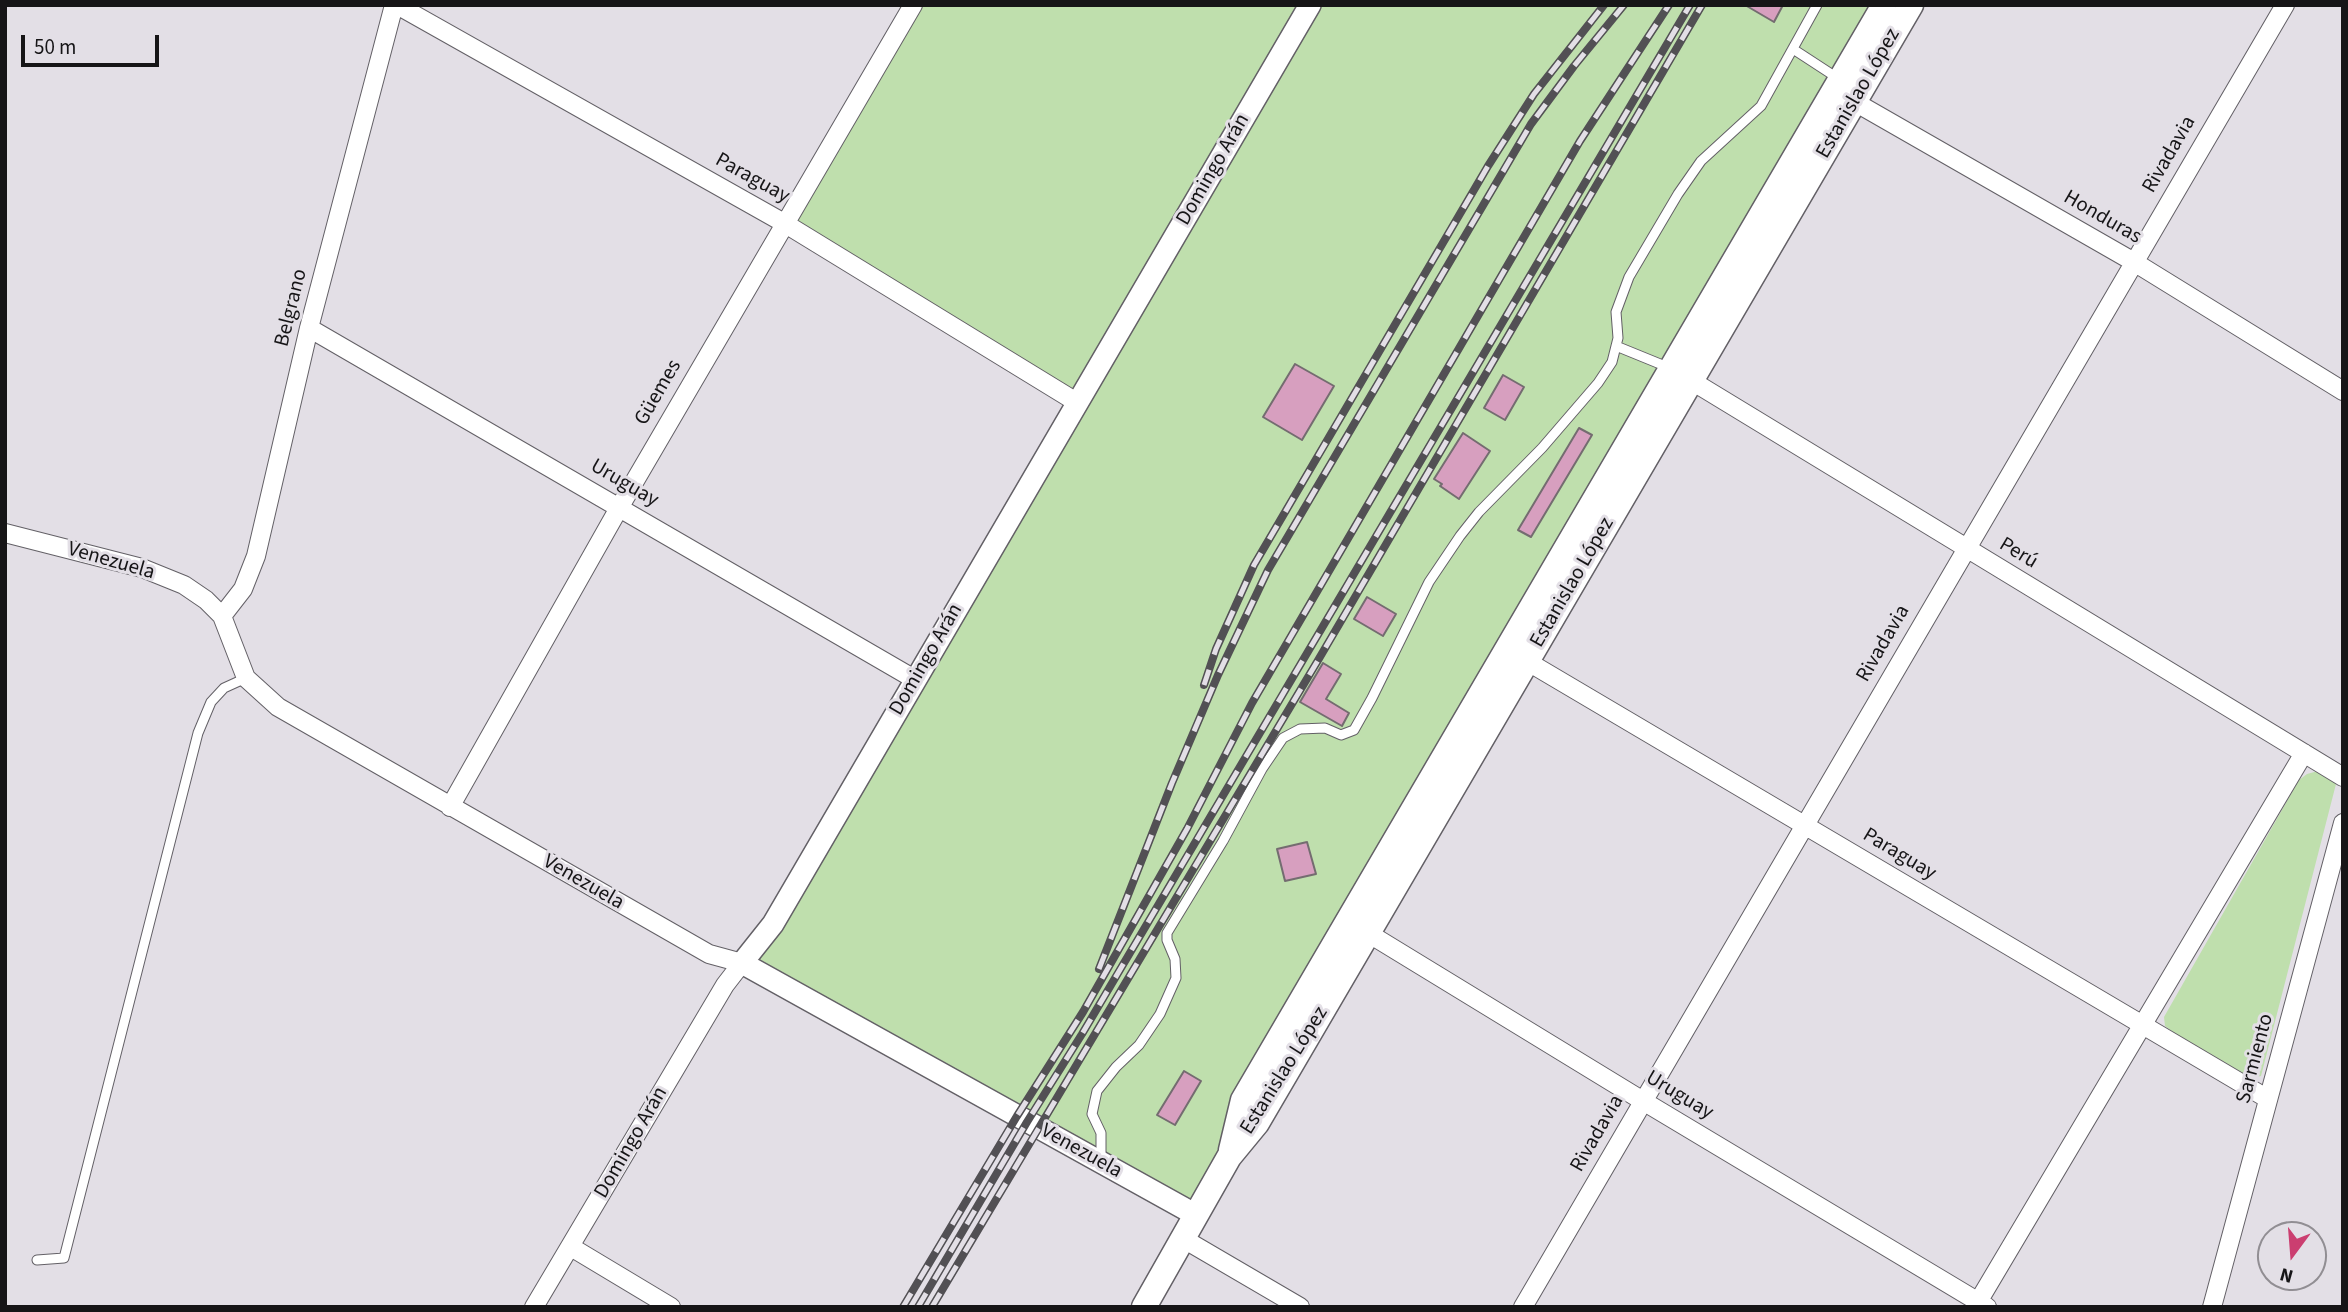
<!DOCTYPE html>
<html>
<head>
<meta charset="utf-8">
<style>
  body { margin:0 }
  #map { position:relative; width:2348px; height:1312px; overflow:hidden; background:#e3dfe6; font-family:"Source Sans 3",sans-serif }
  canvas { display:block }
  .frame { position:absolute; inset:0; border:7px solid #161517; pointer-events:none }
  .north { position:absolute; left:2257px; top:1221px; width:70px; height:70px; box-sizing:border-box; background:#e3dfe6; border:2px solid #918e93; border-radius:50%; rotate:196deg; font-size:19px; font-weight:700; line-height:28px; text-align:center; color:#161517 }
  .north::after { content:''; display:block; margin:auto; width:24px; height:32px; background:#cb3e70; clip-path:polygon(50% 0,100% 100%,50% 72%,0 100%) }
  .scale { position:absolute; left:21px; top:35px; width:138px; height:32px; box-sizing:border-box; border:4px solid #161517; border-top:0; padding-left:9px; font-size:21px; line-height:24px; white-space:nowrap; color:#161517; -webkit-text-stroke:5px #e3dfe6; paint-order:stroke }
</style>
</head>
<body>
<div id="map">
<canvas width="2348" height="1312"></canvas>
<div class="frame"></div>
<div class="north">N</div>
<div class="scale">50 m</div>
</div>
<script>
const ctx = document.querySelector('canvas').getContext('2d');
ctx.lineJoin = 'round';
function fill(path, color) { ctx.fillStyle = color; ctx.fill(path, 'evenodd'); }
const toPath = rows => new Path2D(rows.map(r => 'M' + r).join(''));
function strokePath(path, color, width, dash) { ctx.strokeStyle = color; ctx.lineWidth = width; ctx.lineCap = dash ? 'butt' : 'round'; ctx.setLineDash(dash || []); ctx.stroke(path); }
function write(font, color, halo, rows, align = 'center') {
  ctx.font = font + ' "Source Sans 3",sans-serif'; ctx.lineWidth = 6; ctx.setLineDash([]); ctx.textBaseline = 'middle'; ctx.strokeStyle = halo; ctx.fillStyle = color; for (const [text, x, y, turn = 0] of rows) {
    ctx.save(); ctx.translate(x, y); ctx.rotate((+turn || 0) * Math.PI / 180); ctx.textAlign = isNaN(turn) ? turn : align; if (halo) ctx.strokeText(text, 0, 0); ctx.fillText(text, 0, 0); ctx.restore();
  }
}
fill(toPath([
  [913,5,1884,5,1196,1215,742,963,1078,403,784,223],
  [2318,771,2330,776,2336,784,2261,1076,2251,1078,2173,1032,2165,1026,2164,1017,2299,780,2307,774]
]), '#bfdfad');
const building = toPath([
  [1745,5,1783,5,1774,22,1745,5],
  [1295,364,1334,386,1302,440,1263,417,1295,364],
  [1503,375,1524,387,1505,420,1484,408,1503,375],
  [1579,428,1592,435,1531,537,1518,530,1579,428],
  [1463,433,1490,451,1459,499,1440,486,1442,484,1434,479,1463,433],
  [1367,597,1396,614,1383,636,1354,619,1367,597],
  [1323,663,1341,674,1326,699,1349,713,1342,726,1300,702,1323,663],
  [1307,842,1316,874,1285,881,1277,849,1307,842],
  [1184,1071,1201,1081,1175,1125,1157,1115,1184,1071]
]);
fill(building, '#d79fbf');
strokePath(building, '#746c70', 2);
const service = toPath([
  [1793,49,1839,79],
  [1616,346,1670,368],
  [1101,1162,1101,1133,1092,1114,1097,1091,1116,1067,1139,1045,1160,1014,1176,978,1175,959,1167,940,1167,933,1223,841,1262,769,1283,738,1300,729,1325,728,1341,735,1354,730,1372,698,1429,582,1460,536,1479,512,1542,448,1598,383,1612,362,1618,338,1616,312,1629,277,1678,194,1701,161,1761,106,1817,5],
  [37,1260,64,1258,198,733,211,702,224,688,246,678]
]);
const minor = toPath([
  [397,5,784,223,1078,403],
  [1846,97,2134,262,2343,391],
  [309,328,916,680],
  [1682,375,2343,777],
  [5,533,142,568,184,585,206,600,222,616,246,678,278,707,709,954,742,963,725,985,534,1307],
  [222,616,243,589,256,556,309,328,394,5],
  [1518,656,2268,1099],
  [450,807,619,508,913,5],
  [1358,927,1643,1101,1987,1307],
  [1182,1238,1300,1307],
  [571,1247,671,1307],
  [1523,1307,2285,5],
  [1975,1307,2304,753],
  [2212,1307,2343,823]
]);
const tertiary = toPath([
  [1196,1215,742,963,773,924,1310,5]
]);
const secondary = toPath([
  [1231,1150,1243,1100,1884,5],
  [1144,1307,1229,1157,1257,1123,1911,5]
]);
strokePath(service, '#636066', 11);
strokePath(minor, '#636066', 20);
strokePath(tertiary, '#636066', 24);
strokePath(secondary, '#636066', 27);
strokePath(service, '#fff', 9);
strokePath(minor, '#fff', 18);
strokePath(tertiary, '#fff', 21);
strokePath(secondary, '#fff', 24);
const rail = toPath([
  [1204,685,1216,649,1254,565,1488,166,1534,94,1604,5],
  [1099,969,1172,783,1218,675,1268,570,1531,124,1574,66,1624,5],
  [903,1307,1017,1116,1083,1012,1187,829,1252,703,1580,141,1669,5],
  [918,1307,1027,1122,1082,1034,1690,5],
  [932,1307,1317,662,1702,5]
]);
strokePath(rail, '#525054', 8);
strokePath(rail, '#e3dfe6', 5, [16]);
write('21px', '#161517', '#e3dfe6', [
  ["Estanislao López",1859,94,-60],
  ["Rivadavia",2170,155,-60],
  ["Domingo Arán",1214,170,-60],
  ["Paraguay",752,179,29],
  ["Honduras",2102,218,30],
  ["Belgrano",292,308,-76],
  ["Güemes",659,393,-60],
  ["Uruguay",624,484,30],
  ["Perú",2018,554,31],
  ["Venezuela",111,562,16],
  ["Estanislao López",1573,583,-60],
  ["Rivadavia",1884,644,-60],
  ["Domingo Arán",927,660,-60],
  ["Paraguay",1899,855,31],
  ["Venezuela",583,883,30],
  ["Sarmiento",2256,1059,-75],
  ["Estanislao López",1285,1071,-58],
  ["Uruguay",1679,1096,31],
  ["Rivadavia",1598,1134,-60],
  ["Domingo Arán",632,1143,-60],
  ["Venezuela",1081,1152,29]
]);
</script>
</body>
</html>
